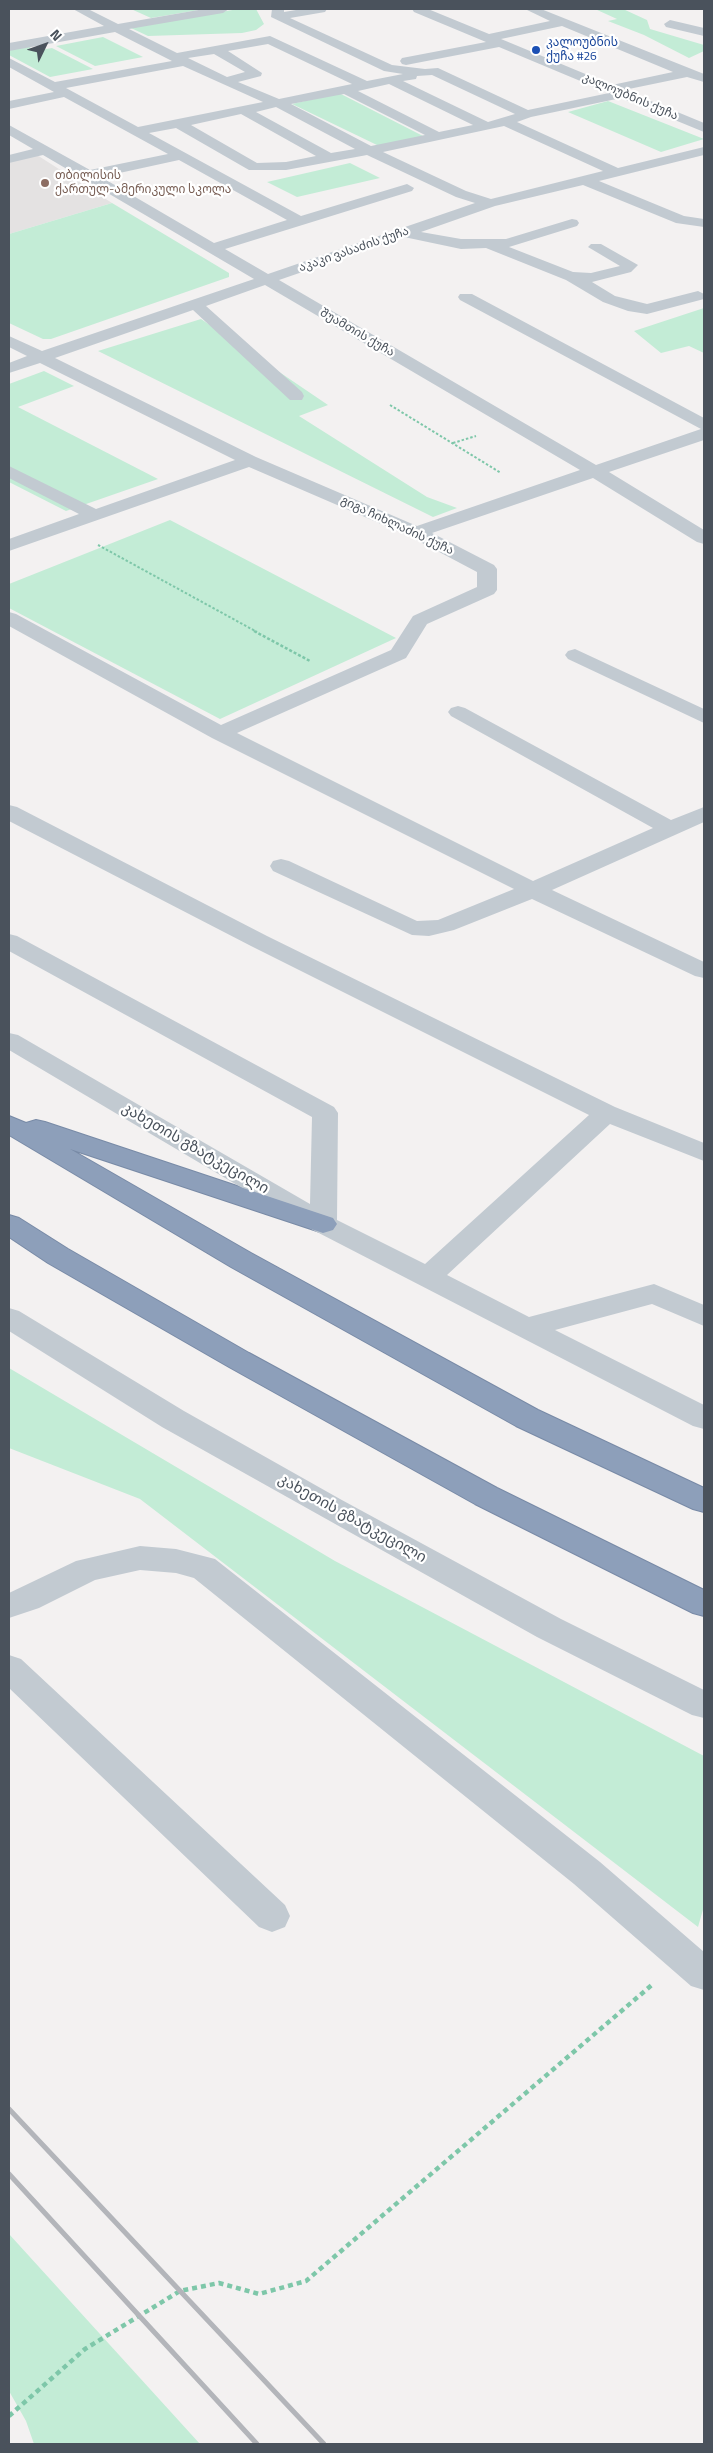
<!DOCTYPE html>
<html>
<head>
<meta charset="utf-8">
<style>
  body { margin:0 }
  #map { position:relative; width:713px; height:2453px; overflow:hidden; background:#f3f1f1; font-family:"Titillium Web",sans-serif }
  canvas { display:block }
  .frame { position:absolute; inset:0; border:10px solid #4a525c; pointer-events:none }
  .north { position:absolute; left:20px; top:20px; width:50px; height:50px; -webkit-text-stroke:4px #fff; paint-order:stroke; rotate:48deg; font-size:14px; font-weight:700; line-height:20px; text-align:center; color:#4a525c }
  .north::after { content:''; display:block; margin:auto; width:18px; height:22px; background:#4a525c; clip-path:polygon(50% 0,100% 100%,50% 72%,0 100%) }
</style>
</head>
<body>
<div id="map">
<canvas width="713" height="2453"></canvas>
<div class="frame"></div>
<div class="north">N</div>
</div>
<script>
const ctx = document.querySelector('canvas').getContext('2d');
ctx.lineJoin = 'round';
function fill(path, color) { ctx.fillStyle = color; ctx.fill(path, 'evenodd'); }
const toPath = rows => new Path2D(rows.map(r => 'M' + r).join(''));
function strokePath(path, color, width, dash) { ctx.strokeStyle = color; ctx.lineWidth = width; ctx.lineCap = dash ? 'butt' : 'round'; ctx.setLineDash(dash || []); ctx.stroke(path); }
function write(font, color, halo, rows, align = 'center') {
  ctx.font = font + ' "Titillium Web","Noto Sans Georgian",sans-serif'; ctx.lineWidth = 4.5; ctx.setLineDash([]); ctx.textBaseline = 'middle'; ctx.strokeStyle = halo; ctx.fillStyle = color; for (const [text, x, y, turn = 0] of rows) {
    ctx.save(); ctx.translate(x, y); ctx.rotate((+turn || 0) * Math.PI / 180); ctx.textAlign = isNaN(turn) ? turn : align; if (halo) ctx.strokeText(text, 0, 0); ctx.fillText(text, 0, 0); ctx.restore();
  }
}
fill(toPath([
  [37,155,112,203,9,234,9,162]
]), '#e4e2e2');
fill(toPath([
  [131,9,205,9,151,18],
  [238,9,256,9,264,24,256,30,242,33,148,36,131,28],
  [595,9,623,9,647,20,650,29,704,45,704,51,689,58,644,35,608,21,617,19],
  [103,37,143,57,95,66,56,46],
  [28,46,35,51,52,48,93,69,50,77,9,55,9,50],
  [339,93,423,136,379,146,292,104],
  [608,101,704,139,661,152,568,112],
  [350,163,380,178,297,197,267,182],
  [112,203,229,273,229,277,51,339,43,339,9,323,9,234],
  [704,308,704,353,689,346,661,353,634,331],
  [201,319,328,405,299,416,427,497,457,508,433,517,98,351],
  [44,371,74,386,18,407,158,479,66,511,9,482,9,384],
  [170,520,396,638,220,719,9,608,9,584],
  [9,1368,335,1561,704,1756,704,1906,698,1927,140,1499,9,1448],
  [9,2234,200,2444,34,2444,26,2421,9,2391]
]), '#c3ecd6');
const highway = toPath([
  [9,1116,26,1123,36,1120,45,1122,333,1218,337,1224,333,1230,323,1233,70,1149,251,1253,538,1410,704,1488,704,1512,693,1509,516,1426,231,1267,9,1135,9,1116],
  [9,1215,19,1218,68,1249,249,1353,497,1488,704,1590,704,1616,693,1613,475,1504,229,1367,48,1263,9,1237,9,1215]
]);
strokePath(highway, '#788aa6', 2);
strokePath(toPath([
  [390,405,501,473],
  [453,443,476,436],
  [98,545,257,632]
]), '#7ec7a9', 2, [2.5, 2]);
strokePath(toPath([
  [254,631,310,661]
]), '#7ec7a9', 2.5, [3, 2]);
strokePath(toPath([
  [9,2416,85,2349,180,2291,219,2283,259,2294,306,2281,653,1984]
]), '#7ec7a9', 4.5, [5, 4]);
fill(toPath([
  [73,9,88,9,118,24,204,9,229,9,223,13,129,29,177,53,270,36,367,81,403,74,384,71,271,17,272,9,284,9,284,12,302,9,327,9,325,12,290,18,392,65,425,69,438,68,528,110,609,93,499,47,406,65,402,64,400,61,402,58,486,42,414,12,412,9,428,9,489,34,550,21,525,9,541,9,704,74,704,82,687,77,624,90,704,123,704,132,621,98,531,117,517,122,618,168,704,147,704,155,599,181,684,216,704,219,704,227,676,223,583,185,495,206,421,232,461,239,506,239,572,219,577,220,579,223,577,226,509,247,573,272,591,273,620,266,588,247,591,244,601,244,638,265,631,272,592,282,615,296,647,304,698,291,704,294,704,299,647,314,628,311,603,302,566,280,486,248,461,249,404,237,279,280,596,465,701,429,460,300,458,297,460,294,472,294,704,418,704,440,609,472,704,530,704,544,697,542,593,478,432,533,494,565,497,569,497,590,494,594,427,624,406,658,237,733,533,881,653,828,451,716,448,712,451,708,458,706,465,708,671,820,704,807,704,822,552,890,704,962,704,978,695,976,532,899,454,930,429,936,412,935,273,871,270,866,273,861,281,859,289,861,417,921,438,920,514,889,212,738,9,626,9,612,16,614,221,725,391,650,413,616,477,587,477,572,409,536,249,467,9,551,9,539,79,514,9,478,9,466,96,509,235,460,40,363,9,373,9,363,27,356,9,347,9,336,42,351,254,279,43,155,9,163,9,155,33,149,9,135,9,125,90,170,168,154,64,97,9,109,9,101,54,92,9,67,9,58,55,82,172,61,115,32,9,51,9,43,104,26,73,9],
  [562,26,673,72,612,85,501,39,562,26],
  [268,44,352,84,279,99,238,82,261,76,262,73,228,51,268,44],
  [214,54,245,72,227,77,188,58,214,54],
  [183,66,263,102,138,127,66,88,183,66],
  [432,75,515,114,488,122,403,81,416,79,417,76,432,75],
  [389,84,473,125,439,132,358,91,389,84],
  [344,94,425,135,371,146,291,104,344,94],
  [276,107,355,149,331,153,256,112,276,107],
  [241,114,316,156,286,162,257,163,191,125,241,114],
  [504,126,603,171,491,199,466,191,383,152,504,126],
  [176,128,249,170,286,170,367,155,456,197,475,203,268,274,225,249,412,191,414,188,407,184,301,216,149,133,176,128],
  [179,160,287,220,214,243,101,177,179,160],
  [265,285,580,470,417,526,256,457,55,358,193,310,290,400,302,400,304,396,302,392,206,306,265,285],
  [670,20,704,28,704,36,666,27,664,24,670,20],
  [575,649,704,709,704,723,568,659,565,655,568,651,575,649],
  [9,805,17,807,267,936,615,1107,704,1143,704,1161,610,1124,447,1275,529,1317,654,1284,704,1305,704,1326,652,1304,555,1330,704,1405,704,1429,693,1426,313,1230,9,1050,9,1033,18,1035,310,1204,312,1117,9,951,9,934,17,936,334,1107,338,1113,337,1220,425,1264,589,1115,251,946,9,821,9,805],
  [9,1308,19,1311,184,1411,340,1499,561,1619,704,1690,704,1718,692,1715,537,1637,162,1427,9,1331,9,1308],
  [140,1546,176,1549,215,1559,600,1862,704,1952,704,1990,691,1986,574,1884,194,1578,176,1573,140,1570,95,1580,39,1608,9,1618,9,1593,76,1561,140,1546],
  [9,1655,21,1659,285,1905,290,1916,285,1927,272,1932,259,1927,9,1688,9,1655]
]), '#c2cad1');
fill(highway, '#8d9fba');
strokePath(toPath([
  [9,2109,324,2444],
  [9,2174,257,2444]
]), '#b3b5ba', 5);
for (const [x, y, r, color] of [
  [536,50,5,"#1a4fb4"],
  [45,183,5,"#8d6e63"]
]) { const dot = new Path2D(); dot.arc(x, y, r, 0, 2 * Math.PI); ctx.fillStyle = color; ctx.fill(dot); strokePath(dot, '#fff', 2); }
write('12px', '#164399', '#fff', [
  ["კალოუბნის",546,43],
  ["ქუჩა #26",546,57]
], 'left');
write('12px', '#4a525c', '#fff', [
  ["კალოუბნის ქუჩა",630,97,23],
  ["აკაკი ვასაძის ქუჩა",354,250,-19],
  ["შუამთის ქუჩა",357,333,30],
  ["გიგა ჩიხლაძის ქუჩა",397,526,25]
]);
write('12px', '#785e54', '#fff', [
  ["თბილისის",55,176],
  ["ქართულ-ამერიკული სკოლა",55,190]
], 'left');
write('15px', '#4a525c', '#fff', [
  ["კახეთის გზატკეცილი",195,1149,30],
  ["კახეთის გზატკეცილი",352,1519,29]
]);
</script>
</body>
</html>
